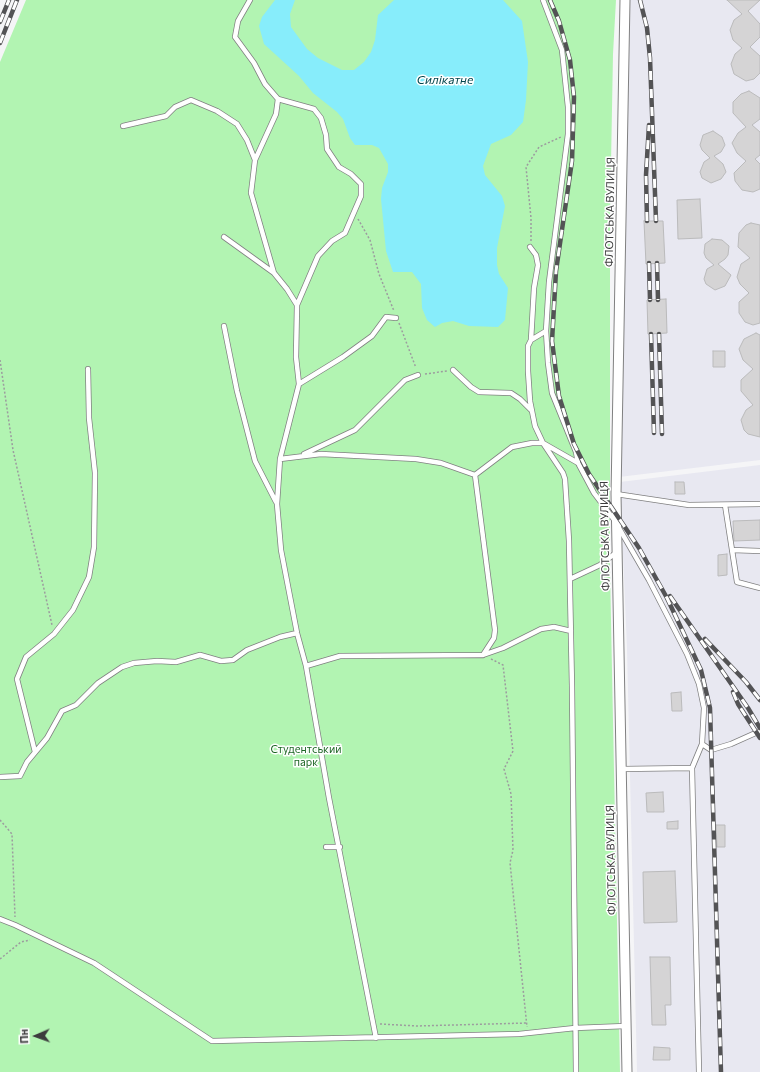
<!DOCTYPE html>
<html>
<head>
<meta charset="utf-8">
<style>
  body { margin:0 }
  #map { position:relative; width:760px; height:1072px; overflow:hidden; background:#f5f5f7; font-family:Commissioner,sans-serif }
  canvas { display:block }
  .north { position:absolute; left:16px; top:1016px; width:40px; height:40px; -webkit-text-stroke:3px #fff; paint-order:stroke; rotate:268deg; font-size:11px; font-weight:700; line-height:16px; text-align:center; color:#3c3c3d }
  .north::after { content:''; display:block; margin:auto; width:14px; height:18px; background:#3c3c3d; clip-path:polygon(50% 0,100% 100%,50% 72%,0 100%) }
</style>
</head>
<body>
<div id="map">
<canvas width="760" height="1072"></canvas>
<div class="north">Пн</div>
</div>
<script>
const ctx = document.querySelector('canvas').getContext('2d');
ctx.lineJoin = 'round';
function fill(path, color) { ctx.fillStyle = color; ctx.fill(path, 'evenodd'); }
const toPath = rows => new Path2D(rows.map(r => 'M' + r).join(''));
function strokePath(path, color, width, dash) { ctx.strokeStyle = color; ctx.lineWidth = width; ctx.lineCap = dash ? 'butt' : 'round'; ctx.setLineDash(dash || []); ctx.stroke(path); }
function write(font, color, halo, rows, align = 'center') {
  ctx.font = font + ' Commissioner,sans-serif'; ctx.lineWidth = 3; ctx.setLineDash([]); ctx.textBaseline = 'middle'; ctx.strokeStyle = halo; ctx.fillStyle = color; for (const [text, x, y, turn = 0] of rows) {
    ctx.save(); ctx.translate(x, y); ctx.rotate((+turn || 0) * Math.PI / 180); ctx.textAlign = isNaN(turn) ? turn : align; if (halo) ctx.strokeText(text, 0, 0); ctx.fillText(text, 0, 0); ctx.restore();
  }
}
fill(toPath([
  [628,0,760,0,760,460,619,477],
  [760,465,760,1072,637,1072,627,649,620,482]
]), '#e8e8f1');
fill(toPath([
  [26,0,616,0,613,54,610,218,610,570,620,1072,0,1072,0,62]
]), '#b2f4b2');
fill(toPath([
  [275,0,295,0,290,14,291,27,307,49,318,58,342,70,354,70,364,62,371,52,375,40,378,15,394,0,503,0,522,21,528,62,526,100,523,122,511,135,491,144,483,166,485,175,502,196,505,206,497,248,497,265,499,274,508,288,505,320,498,327,469,326,453,321,442,323,435,327,427,320,422,308,421,284,412,272,393,272,386,251,381,199,382,188,388,172,388,164,379,148,372,145,355,145,350,138,343,119,337,112,313,93,299,76,264,44,259,26,262,17]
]), '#87edfb');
const building = toPath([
  [727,0,760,0,748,11,760,24,760,37,750,47,760,56,760,73,754,79,746,81,734,74,731,64,735,54,742,48,733,40,730,30,734,20,742,14,727,0],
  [749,91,760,98,760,119,752,125,760,132,760,155,755,159,760,164,760,189,753,192,742,190,735,181,734,173,746,161,737,153,732,143,738,133,746,127,733,113,733,102,741,94,749,91],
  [713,131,722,137,725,145,721,152,714,156,723,164,726,172,721,179,711,183,702,178,700,172,704,162,710,158,702,150,700,145,703,135,713,131],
  [700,199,702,238,678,239,677,200,700,199],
  [644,221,663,221,665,263,646,264,644,221],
  [751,223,760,225,760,323,753,325,745,322,739,313,739,302,749,293,740,284,737,277,741,264,750,258,738,247,739,233,746,225,751,223],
  [712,239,722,240,729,246,728,255,725,259,718,264,731,275,725,286,715,290,706,284,704,279,707,269,714,265,706,258,704,253,705,244,712,239],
  [666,299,667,333,648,334,647,300,666,299],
  [756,333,760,335,760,437,748,434,744,430,741,420,746,410,753,405,741,391,741,380,753,369,743,360,739,349,744,339,756,333],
  [713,351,725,351,725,367,713,367,713,351],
  [675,482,684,482,685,494,675,494,675,482],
  [760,520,760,540,734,541,733,521,760,520],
  [727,554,727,575,718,576,718,555,727,554],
  [681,692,682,711,672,711,671,693,681,692],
  [663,792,664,812,647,812,646,793,663,792],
  [678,821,678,829,667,829,667,822,678,821],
  [716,825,725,825,725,847,717,847,716,825],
  [675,871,677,922,644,923,643,872,675,871],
  [650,957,670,957,671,1005,665,1005,666,1025,652,1025,650,957],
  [654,1047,670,1048,670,1060,653,1060,654,1047]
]);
fill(building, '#d5d4d5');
strokePath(building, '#bbbbbc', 1);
const lane = toPath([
  [543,0,562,50,568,107,568,134,549,282,546,331,531,340,528,346,528,371,530,401,535,426,543,443,563,473,565,479,569,541,572,687,576,1072],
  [123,126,166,116,175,107,191,100,217,111,237,124,247,140,255,160,276,114,278,99,265,84,254,63,235,37,238,21,250,0],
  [224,237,274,273,251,193,255,160],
  [530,247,536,255,538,265,534,288,531,340],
  [274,273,287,289,297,305,318,256,332,241,345,233,361,196,361,184,351,174,339,167,327,149,326,135,321,118,314,109,278,99],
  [297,305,296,357,299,384,280,459,277,504,281,550,297,633,306,666,329,798,376,1038],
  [224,326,237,391,255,461,276,502],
  [546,331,548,363,552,393,576,452,578,463],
  [453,370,471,387,479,392,511,393,520,399,531,410],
  [299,384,343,357,372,336,386,317,396,318],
  [304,454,355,430,405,380,418,375],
  [280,459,321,454,416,459,441,463,475,475,512,447,532,443,543,443,578,463,594,493,615,521],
  [475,475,495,630,494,638,483,655],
  [616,494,689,505,760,504],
  [725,505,737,582,760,588],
  [619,528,649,580,687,654,699,684,704,708,702,744,692,768],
  [732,550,760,551],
  [570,579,600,565,617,552],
  [306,666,340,656,483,655,503,648,541,629,554,627,571,631],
  [702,744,711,750,731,744,760,731],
  [35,752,17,679,26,657,54,634,73,610,89,577,94,547,95,473,89,418,88,369],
  [622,769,692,768,699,1072],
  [0,777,20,776,27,762,47,738,62,711,76,705,98,683,122,667,134,663,157,661,176,662,200,655,221,661,233,660,247,650,280,637,297,633],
  [326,847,340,847],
  [0,919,15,925,94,963,212,1041,519,1034,575,1028,626,1026]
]);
const street = toPath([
  [625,0,616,494,627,1072]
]);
strokePath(lane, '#808081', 6);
strokePath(street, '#808081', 11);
strokePath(toPath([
  [358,219,370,240,379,274,394,311],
  [531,241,531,218,526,167,539,147,561,137],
  [399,323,416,368],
  [0,360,13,450,52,625],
  [425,374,447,371],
  [491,659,503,665,513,751,504,769,511,794,513,850,510,863,527,1027],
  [0,820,12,834,15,917],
  [0,959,21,942,30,940],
  [380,1024,417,1026,527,1023]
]), '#9c9c9e', 1.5, [2, 2]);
strokePath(lane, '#fff', 4.5);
strokePath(street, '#fff', 9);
const rail = toPath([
  [550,0,559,21,570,60,574,97,572,161,556,271,552,341,559,396,574,444,589,474,639,548,667,598,701,670,710,708,721,1072],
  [640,0,647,28,650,58,656,221],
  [0,22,9,0],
  [0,43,17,0],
  [647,221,646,175,649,125],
  [649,263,650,300],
  [657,263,658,300],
  [651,334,654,433],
  [659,334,662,434],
  [670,596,748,708,760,728],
  [705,639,746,682,760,700],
  [733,692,738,704,760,738]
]);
strokePath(rail, '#535355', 4.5);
strokePath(rail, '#fff', 3, [9]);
write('11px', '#3c3c3d', '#fff', [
  ["ФЛОТСЬКА ВУЛИЦЯ",610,212,-89],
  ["ФЛОТСЬКА ВУЛИЦЯ",605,536,-91],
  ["ФЛОТСЬКА ВУЛИЦЯ",611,860,-91]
]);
write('11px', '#1d6625', '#fff', [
  ["Студентський",306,749],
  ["парк",306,762]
]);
write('italic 12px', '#01454c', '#fff', [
  ["Силікатне",445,80]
]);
</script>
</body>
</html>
